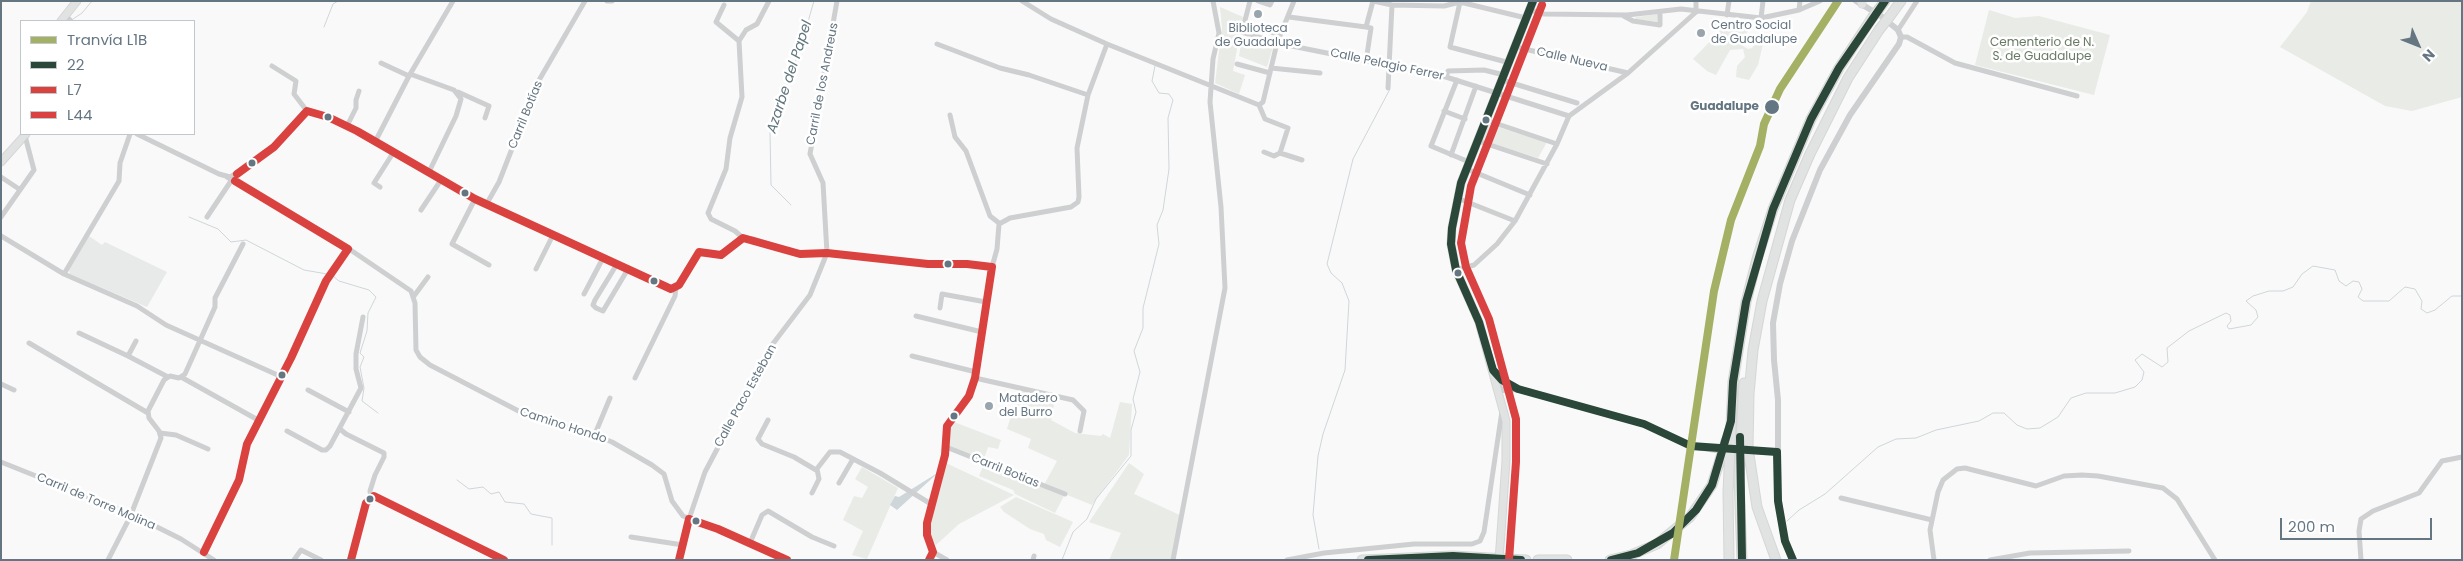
<!DOCTYPE html>
<html>
<head>
<meta charset="utf-8">
<style>
  body { margin:0 }
  #map { position:relative; width:2463px; height:561px; overflow:hidden; background:#f9f9f9; font-family:Poppins,sans-serif }
  canvas { display:block }
  .frame { position:absolute; inset:0; border:2px solid #657683; pointer-events:none }
  .legend { position:absolute; left:20px; top:20px; width:175px; height:115px; box-sizing:border-box; background:#fff; border:1px solid #c1c8cd; margin:0; padding:6px 9px; list-style:none; font-size:15px; color:#657683 }
  .legend li { display:flex; align-items:center; gap:10px; height:25px }
  .legend b { width:25px; border:1px solid #c1c8cd }
  .north { position:absolute; left:2393px; top:20px; width:50px; height:50px; -webkit-text-stroke:4px #fff; paint-order:stroke; rotate:134deg; font-size:14px; font-weight:700; line-height:20px; text-align:center; color:#657683 }
  .north::after { content:''; display:block; margin:auto; width:18px; height:22px; background:#657683; clip-path:polygon(50% 0,100% 100%,50% 72%,0 100%) }
  .scale { position:absolute; left:2280px; top:518px; width:152px; height:22px; box-sizing:border-box; border:2px solid #657683; border-top:0; padding-left:6px; font-size:15px; line-height:18px; white-space:nowrap; color:#657683; -webkit-text-stroke:4px #fff; paint-order:stroke }
</style>
</head>
<body>
<div id="map">
<canvas width="2463" height="561"></canvas>
<div class="frame"></div>
<ul class="legend">
<li><b style="height:6px;background:#a4b063"></b>Tranvía L1B</li>
<li><b style="height:6px;background:#2a4739"></b>22</li>
<li><b style="height:6px;background:#da4240"></b>L7</li>
<li><b style="height:6px;background:#da4241"></b>L44</li>
</ul>
<div class="north">N</div>
<div class="scale">200 m</div>
</div>
<script>
const ctx = document.querySelector('canvas').getContext('2d');
ctx.lineJoin = 'round';
function fill(path, color) { ctx.fillStyle = color; ctx.fill(path, 'evenodd'); }
const toPath = rows => new Path2D(rows.map(r => 'M' + r).join(''));
function strokePath(path, color, width, dash) { ctx.strokeStyle = color; ctx.lineWidth = width; ctx.lineCap = dash ? 'butt' : 'round'; ctx.setLineDash(dash || []); ctx.stroke(path); }
function write(font, color, halo, rows, align = 'center') {
  ctx.font = font + ' Poppins,sans-serif'; ctx.lineWidth = 5; ctx.setLineDash([]); ctx.textBaseline = 'middle'; ctx.strokeStyle = halo; ctx.fillStyle = color; for (const [text, x, y, turn = 0] of rows) {
    ctx.save(); ctx.translate(x, y); ctx.rotate((+turn || 0) * Math.PI / 180); ctx.textAlign = isNaN(turn) ? turn : align; if (halo) ctx.strokeText(text, 0, 0); ctx.fillText(text, 0, 0); ctx.restore();
  }
}
fill(toPath([
  [89,236,102,245,105,242,167,272,147,307,70,274,69,270]
]), '#e8e9e9');
fill(toPath([
  [2311,1,2462,1,2462,97,2412,111,2385,106,2280,47,2307,12],
  [1220,7,1243,17,1233,71,1245,75,1239,94,1215,83,1222,28],
  [1989,10,2015,18,2039,16,2110,35,2094,95,1975,65],
  [1658,14,1657,22,1635,19,1636,17],
  [1711,18,1745,24,1750,27,1745,36,1743,46,1748,49,1752,48,1760,37,1764,40,1758,65,1749,80,1736,77,1737,66,1745,57,1743,49,1730,50,1716,75,1707,71,1693,59,1720,31],
  [1242,38,1273,47,1267,67,1239,56],
  [1485,123,1547,142,1538,158,1479,140],
  [1019,389,1055,399,1051,420,1075,433,1101,436,1103,434,1110,438,1120,402,1132,404,1129,455,1092,505,1065,494,1055,513,1015,494,1013,490,979,476,984,464,1044,485,1057,461,1028,448,1031,439,1007,429],
  [954,422,1001,440,998,449,988,447,983,462,948,447,947,426],
  [946,463,1014,495,959,524,936,545,931,538,930,527,936,489],
  [1129,463,1144,474,1134,494,1182,516,1173,560,1109,560,1121,533,1089,522],
  [862,467,898,488,867,559,852,555,863,531,843,520,854,496,862,498,868,487,855,479],
  [1016,497,1073,522,1060,547,1046,540,1044,534,1030,529,1004,512,1000,507]
]), '#e8ebe6');
fill(toPath([
  [939,472,897,510,890,505,895,496,899,497]
]), '#ced6d9');
strokePath(toPath([
  [73,19,82,13,92,1],
  [324,27,333,4,338,1],
  [791,205,771,185,770,132,801,46,814,1],
  [189,217,218,229,231,242,246,240,304,270,327,274],
  [333,276,339,281,369,290,376,297,368,313,367,331,360,353,364,357,360,367,364,388,362,401,378,413],
  [457,480,469,489,483,487,491,494,499,492,505,502,524,504,531,514,552,518,552,545],
  [1787,521,1799,510,1825,494,1878,447,1896,439,1916,438,1936,430,1979,421,1993,413,2004,413,2017,425,2027,429,2040,428,2058,417,2071,398,2086,393,2115,393,2135,387,2142,380,2144,372,2135,360,2142,354,2162,367,2168,362,2167,348,2189,331,2226,313,2230,315,2231,321,2227,326,2229,329,2251,325,2258,317,2256,310,2246,301,2253,296,2269,291,2283,291,2293,287,2302,274,2313,266,2335,270,2339,281,2346,286,2353,281,2359,282,2362,289,2358,297,2363,301,2389,301,2405,287,2415,289,2422,301,2421,309,2427,313,2435,310,2452,296,2462,296],
  [1319,549,1313,515,1318,456,1323,434,1345,370,1349,301,1342,283,1331,273,1327,264,1353,159,1390,89],
  [1062,560,1073,532,1087,519,1096,499,1131,456,1131,430,1136,412,1133,399,1140,372,1134,351,1143,328,1143,308,1159,244,1157,225,1163,210,1169,169,1168,118,1173,100,1169,94,1159,93,1152,81,1155,66]
]), '#ced6d9', 1);
const secondary = toPath([
  [61,21,77,1],
  [1,162,26,134],
  [1501,533,1506,461,1506,421,1479,322,1456,270,1451,244,1452,228,1461,183,1533,1]
]);
const primary = toPath([
  [1861,1,1862,4]
]);
const motorway = toPath([
  [1879,9,1885,1],
  [1890,16,1901,1],
  [1362,560,1453,556,1526,560],
  [1538,560,1567,560],
  [1610,560,1631,555,1657,544,1690,517,1712,485,1726,441],
  [1729,560,1728,492,1733,382,1746,302,1757,259,1773,209,1811,119,1839,68,1872,18],
  [1742,560,1739,479,1744,383],
  [1776,560,1757,507,1748,448,1749,394,1753,350,1762,301,1790,200,1810,154,1848,78,1879,30]
]);
strokePath(secondary, '#d5d6d7', 9);
strokePath(primary, '#d5d6d7', 9);
strokePath(motorway, '#d5d6d6', 11);
strokePath(toPath([
  [607,1,612,1],
  [1022,1,1051,19,1107,44,1259,105,1263,102,1277,43,1294,1],
  [1250,1,1242,32,1277,43,1446,77,1569,116],
  [1258,1,1270,5,1272,1],
  [1373,1,1392,5,1444,6,1460,2,1526,18],
  [1460,2,1450,47,1510,63],
  [724,5,716,22,739,41],
  [1530,10,1544,14,1627,15,1681,9,1761,18,1799,10,1820,1],
  [1799,10,1800,1],
  [1696,12,1696,1],
  [65,15,71,21],
  [1622,15,1633,21,1660,25,1660,13],
  [1727,15,1729,1],
  [1289,17,1366,27,1373,1],
  [1761,18,1763,1],
  [1244,23,1280,35],
  [1898,30,1917,1],
  [1901,37,1907,37,1955,63,2077,96],
  [937,44,1000,68,1029,75,1088,95],
  [1516,47,1628,73],
  [1366,61,1371,28,1366,27],
  [1237,64,1270,73],
  [272,66,296,81,294,94,307,111],
  [1271,68,1320,73],
  [410,74,454,90,461,99,456,116,429,172],
  [409,76,453,1],
  [1446,77,1448,71,1484,70,1504,75],
  [1457,80,1431,146,1469,162],
  [1502,80,1577,103],
  [1388,88,1392,5],
  [458,92,489,106,485,118],
  [1259,105,1265,119,1288,128,1280,153,1302,160],
  [1444,111,1465,119],
  [950,115,955,137,966,151,990,216,999,223],
  [1486,120,1557,144],
  [347,126,356,108,356,100,359,91],
  [137,134,219,174,230,177,269,152,303,113,307,111,311,111,357,131,475,199,671,289,679,285,699,252,721,255,743,238,753,239,800,254,827,253,928,264,967,264,992,267],
  [1478,141,1547,164],
  [375,142,409,76,381,63],
  [1264,152,1274,156,1280,153],
  [1451,155,1476,86],
  [1467,169,1530,195],
  [1,177,19,189],
  [227,177,333,238,411,291,415,303,416,350,420,357,430,365,534,419,585,431,612,442,652,465,664,474,672,501,683,516,718,529,788,560],
  [380,187,374,183,393,153],
  [1457,198,1515,221],
  [475,199,452,244,489,265],
  [486,205,499,182,538,82,585,1],
  [421,210,441,180],
  [1,217,34,170,25,136],
  [207,217,233,178],
  [1,236,64,274,137,306,166,325,282,377],
  [743,238,735,231,711,219,708,213,726,169,730,138,742,97,739,41,746,30,757,24,769,1],
  [617,264,595,300,593,305,596,308,603,311,628,269],
  [536,269,553,235],
  [1456,270,1474,265,1497,244,1515,221,1557,144,1569,116,1628,73,1696,12],
  [64,274,119,181,120,163,130,134],
  [584,294,603,258],
  [414,296,428,277],
  [940,308,942,294,986,302],
  [916,316,982,332],
  [79,333,128,356],
  [136,341,128,356,168,377],
  [29,343,148,413],
  [912,356,976,372],
  [181,377,258,420],
  [635,378,675,296,676,288],
  [975,378,1073,400,1084,411,1080,431],
  [1,384,14,390],
  [308,390,349,412],
  [768,420,758,439,762,444,794,457,816,470,830,452,840,452,880,473,931,504],
  [340,429,346,434,384,453,384,457,375,475,370,491,371,497],
  [287,431,322,450,326,450,330,446,361,388,356,369,356,354,363,317],
  [160,433,176,435,208,449],
  [595,434,610,398],
  [946,447,1065,494],
  [1,462,131,514,181,539,214,560],
  [839,483,853,459],
  [812,493,819,479,817,469],
  [1841,498,1932,520],
  [631,537,683,545],
  [750,543,762,515,768,511,812,537,834,546],
  [204,552,239,480,247,444,291,358,326,281,348,249],
  [933,552,947,560],
  [108,560,130,517,161,438,159,431,149,418,148,411,164,380,170,376,179,378,185,374,215,307,215,298,243,244],
  [294,560,301,550,321,560],
  [351,560,366,503,374,496,505,560],
  [679,560,689,519,705,472,772,345,810,295,827,253,823,183,810,154,837,1],
  [929,560,933,552,927,529,931,504,945,455,947,426,969,396,975,378,992,267,997,249,999,224,1010,218,1071,207,1078,202,1079,197,1077,148,1088,95,1107,44],
  [1033,560,1034,556],
  [1173,560,1225,288,1221,207,1210,102,1213,59,1219,33,1213,1],
  [1287,560,1324,553,1414,544,1472,544,1480,541,1484,532,1502,411],
  [1934,560,1930,530,1938,492,1943,480,1957,469,1965,468,2036,486,2064,476,2082,475,2098,476,2163,488,2177,499,2215,560],
  [1990,560,2030,553,2129,551],
  [2361,560,2359,531,2361,519,2373,511,2419,493,2442,461,2462,457]
]), '#cecfd0', 5);
strokePath(toPath([
  [1493,370,1502,380,1518,389,1644,424,1691,446,1716,450],
  [1500,384,1498,387,1503,390,1518,389],
  [1754,451,1777,452],
  [1793,560,1785,541,1778,501,1778,400,1774,360,1773,323,1780,284,1792,241,1820,170,1850,115,1899,44,1901,37,1898,30,1881,16,1856,1]
]), '#cecfd0', 6);
strokePath(secondary, '#e1e2e2', 7);
strokePath(primary, '#e1e2e2', 8);
strokePath(motorway, '#e1e2e2', 9);
const secondaryBridge = toPath([
  [1499,560,1501,533]
]);
const motorwayBridge = toPath([
  [1872,18,1879,9],
  [1879,30,1890,16]
]);
strokePath(secondaryBridge, '#d5d6d7', 9, []);
strokePath(motorwayBridge, '#d5d6d6', 11, []);
strokePath(secondaryBridge, '#e1e2e2', 7);
strokePath(motorwayBridge, '#e1e2e2', 9);
strokePath(toPath([
  [1533,1,1461,183,1452,228,1451,244,1456,270,1479,322,1493,370,1502,380,1518,389,1644,424,1691,446,1777,452],
  [1740,437,1742,560],
  [1777,452,1778,501,1785,541,1793,560],
  [1368,560,1453,556,1521,560],
  [1611,560,1638,553,1673,533,1696,510,1712,485,1731,421,1733,382,1746,302,1773,209,1811,119,1839,68,1885,1]
]), '#2a4739', 8);
strokePath(toPath([
  [237,174,274,147,307,111,328,117,357,131,475,199,671,289,679,285,699,252,721,255,743,238,800,254,827,253,928,264,967,264,992,267],
  [235,181,348,249],
  [689,519,718,529,787,560],
  [204,552,239,480,247,444,291,358,326,281,348,249],
  [351,560,366,503,374,496,504,560],
  [679,560,689,519],
  [929,560,933,552,927,535,927,523,945,455,947,426,969,396,975,378,992,267]
]), '#da4240', 8);
strokePath(toPath([
  [1509,560,1516,462,1516,419,1489,319,1466,267,1461,243,1471,186,1542,5]
]), '#da4241', 8);
strokePath(toPath([
  [1674,560,1714,291,1731,220,1760,146,1764,124,1780,89,1838,1]
]), '#a4b063', 8);
for (const [x, y, r, color] of [
  [1258,14,5,"#99a4ac"],
  [1701,33,5,"#99a4ac"],
  [1772,107,8,"#657683"],
  [328,117,4.5,"#657683"],
  [1486,120,4.5,"#657683"],
  [252,163,4.5,"#657683"],
  [465,193,4.5,"#657683"],
  [948,264,4.5,"#657683"],
  [1458,273,4.5,"#657683"],
  [654,281,4.5,"#657683"],
  [282,375,4.5,"#657683"],
  [989,406,5,"#99a4ac"],
  [954,416,4.5,"#657683"],
  [370,499,4.5,"#657683"],
  [696,521,4.5,"#657683"]
]) { const dot = new Path2D(); dot.arc(x, y, r, 0, 2 * Math.PI); ctx.fillStyle = color; ctx.fill(dot); strokePath(dot, '#fff', 2); }
write('12px', '#657683', '#fff', [
  ["Centro Social",1711,26],
  ["de Guadalupe",1711,40],
  ["Biblioteca",1258,29,"center"],
  ["de Guadalupe",1258,43,"center"],
  ["Matadero",999,399],
  ["del Burro",999,413]
], 'left');
write('12px', '#687a64', '#fff', [
  ["Cementerio de N.",2042,43],
  ["S. de Guadalupe",2042,57]
]);
write('12px', '#657683', '#fff', [
  ["Calle Nueva",1572,60,13],
  ["Calle Pelagio Ferrer",1387,65,12],
  ["Carril de los Andreus",823,84,-79],
  ["Carril Botías",526,115,-68],
  ["Calle Paco Esteban",746,396,-61],
  ["Camino Hondo",563,426,18],
  ["Carril Botias",1005,471,22],
  ["Carril de Torre Molina",96,502,23]
]);
write('bold 12px', '#657683', '#fff', [
  ["Guadalupe",1759,107]
], 'right');
write('italic 14px', '#60757c', '#fff', [
  ["Azarbe del Papel",790,77,-72]
]);
</script>
</body>
</html>
